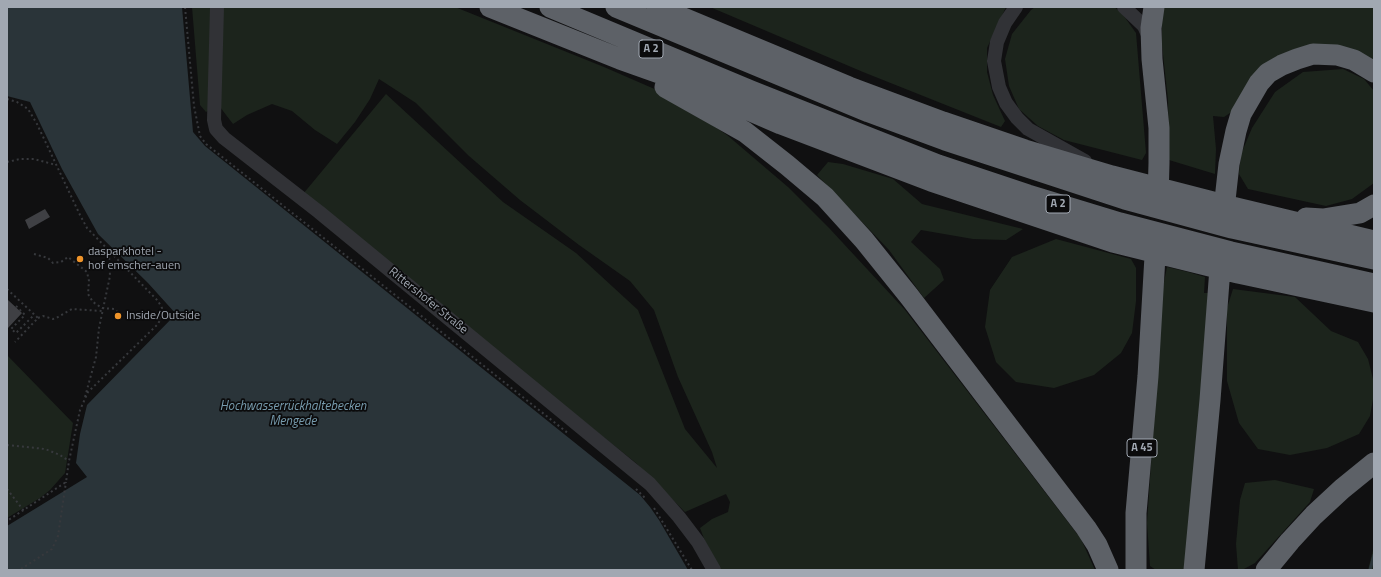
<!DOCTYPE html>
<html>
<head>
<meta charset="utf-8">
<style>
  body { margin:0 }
  #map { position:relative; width:1381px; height:577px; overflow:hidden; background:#101011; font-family:"Titillium Web",sans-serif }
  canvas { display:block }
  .frame { position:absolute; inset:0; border:8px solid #a1a8b2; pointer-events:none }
</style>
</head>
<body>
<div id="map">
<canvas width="1381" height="577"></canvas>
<div class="frame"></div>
</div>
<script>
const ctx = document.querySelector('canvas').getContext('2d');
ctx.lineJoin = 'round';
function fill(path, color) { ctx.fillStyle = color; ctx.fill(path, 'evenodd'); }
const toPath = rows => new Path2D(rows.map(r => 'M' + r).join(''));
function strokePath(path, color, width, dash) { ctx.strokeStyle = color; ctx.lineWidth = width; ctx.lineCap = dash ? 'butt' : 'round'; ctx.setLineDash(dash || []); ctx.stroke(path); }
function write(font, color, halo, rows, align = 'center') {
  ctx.font = font + ' "Titillium Web",sans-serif'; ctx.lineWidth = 3.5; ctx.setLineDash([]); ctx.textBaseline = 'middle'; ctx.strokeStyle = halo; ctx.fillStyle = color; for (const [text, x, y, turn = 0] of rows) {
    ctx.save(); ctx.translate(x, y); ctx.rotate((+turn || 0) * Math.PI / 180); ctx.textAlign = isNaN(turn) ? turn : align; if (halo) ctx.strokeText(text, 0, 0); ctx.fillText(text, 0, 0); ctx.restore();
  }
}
fill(toPath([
  [192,7,455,7,604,67,666,94,727,135,788,187,830,229,905,310,1081,539,1095,570,721,570,705,541,700,528,712,519,728,512,730,502,726,494,685,512,636,463,486,343,303,194,386,94,503,202,576,253,638,310,685,429,717,468,712,452,678,377,654,310,630,281,579,245,520,200,469,156,416,103,379,79,370,99,355,122,337,144,315,130,292,111,272,104,247,115,233,124,220,107,214,107,206,112,200,105],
  [710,7,1006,7,987,48,987,72,993,95,1005,121,1001,127,863,72],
  [1035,7,1114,7,1121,12,1136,33,1146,153,1142,160,1064,140,1038,126,1019,109,1009,86,1005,59,1012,34,1031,10],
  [1164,7,1374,7,1374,62,1311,47,1233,111,1224,117,1213,116,1216,149,1215,174,1169,160,1168,100,1162,45,1162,14],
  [1343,69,1364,79,1374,91,1374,183,1352,199,1326,206,1248,189,1239,174,1241,154,1252,128,1275,92,1303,72],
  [828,162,843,164,893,179,922,204,1023,229,1006,240,973,239,921,230,911,242,940,269,944,280,924,298,889,250,817,175],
  [1056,239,1131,259,1136,268,1136,301,1132,333,1121,353,1094,375,1054,388,1016,382,996,362,985,327,990,290,1012,257],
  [1167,267,1188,272,1205,277,1204,293,1208,293,1202,398,1184,570,1156,570,1150,566,1147,523,1163,287],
  [1233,289,1295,297,1331,331,1358,342,1368,359,1374,383,1374,394,1370,416,1359,434,1327,448,1290,455,1258,449,1239,423,1227,381,1227,308],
  [7,355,73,423,65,473,50,490,40,498,7,518],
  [1275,480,1314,489,1310,502,1255,563,1242,570,1238,570,1236,544,1240,500,1245,483],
  [1374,546,1374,570,1368,570]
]), '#1c241c');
fill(toPath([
  [7,7,182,7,193,132,205,146,640,495,650,507,659,520,688,570,7,570,7,526,87,477,76,463,80,434,87,405,176,314,148,283,98,234,62,169,30,102,7,96]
]), '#2a3439');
strokePath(toPath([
  [1370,570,1374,555]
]), '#2a3439', 3);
fill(toPath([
  [45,209,50,217,29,229,25,220],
  [7,300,8,300,22,313,8,328]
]), '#3f4044');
strokePath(toPath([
  [185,7,194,106,200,136,206,144,569,434],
  [7,99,17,102,28,109,37,124,80,215,87,228,158,301,162,308,162,316,158,324,88,392,80,410,69,461,66,482,7,521],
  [7,162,20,159,34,159,56,165],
  [34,254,48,258,53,263,61,262,68,257,87,272,89,281,88,294,93,302,102,308,114,309,117,311],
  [7,289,38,318,15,342],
  [16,306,25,315,11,329,16,333,34,315],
  [38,318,43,316,53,319,56,318,72,309,102,311],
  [85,397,96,357,99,328,110,276,109,253],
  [7,445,45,449,60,455,69,461],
  [7,489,24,511],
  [636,489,646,499],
  [654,508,692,570],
  [21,569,52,549,58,536,66,482]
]), '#37393d', 2, [2, 3]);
strokePath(toPath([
  [217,7,214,120,216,129,224,138,319,212,650,484,679,517,698,542,714,570],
  [1016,7,1005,23,997,42,994,61,999,87,1006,103,1017,118,1028,129,1085,161],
  [1124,7,1144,26,1150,39]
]), '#313236', 14);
strokePath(toPath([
  [490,7,620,59,682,81,781,124,931,181,1113,242,1238,273,1374,302],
  [550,7,751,91,862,135,938,165,1028,195,1120,223,1231,252,1374,284],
  [616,7,869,112,945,140,1125,199,1232,228,1374,259],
  [657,7,849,87,943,122,1025,150,1112,176,1236,208,1374,241],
  [1154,7,1151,28,1152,59,1159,128,1159,163,1158,200],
  [665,87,745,132,787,165,825,197,864,240,909,296,1086,528,1097,545,1108,570],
  [1223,218,1229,164,1236,131,1241,114,1259,83,1268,73,1282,65,1297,59,1313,54,1337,55,1354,60,1374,72],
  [1306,218,1323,219,1360,213,1374,205],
  [1136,570,1136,513,1148,376,1156,239],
  [1194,570,1210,400,1221,255],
  [1266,570,1290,541,1314,515,1342,489,1374,463]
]), '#5d6167', 21);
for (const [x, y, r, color] of [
  [80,259,4,"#ef942a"],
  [118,316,4,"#ef942a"]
]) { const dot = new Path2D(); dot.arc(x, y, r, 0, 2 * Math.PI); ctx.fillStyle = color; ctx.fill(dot); strokePath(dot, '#0b0b0c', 1.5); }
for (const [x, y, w] of [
  [651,49,24],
  [1058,204,24],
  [1142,448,30]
]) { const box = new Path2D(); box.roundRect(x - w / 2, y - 9, w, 18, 3); ctx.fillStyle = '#0b0b0c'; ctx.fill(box); strokePath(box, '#a1a8b2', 1); }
write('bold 11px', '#a1a8b2', null, [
  ["A 2",651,49],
  ["A 2",1058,204],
  ["A 45",1142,448]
]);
write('12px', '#a1a8b2', '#0b0b0c', [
  ["dasparkhotel -",88,252],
  ["hof emscher-auen",88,266],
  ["Inside/Outside",126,316]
], 'left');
write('12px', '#a1a8b2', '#0b0b0c', [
  ["Rittershofer Straße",428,301,39]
]);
write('italic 13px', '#779bad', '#0b0b0c', [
  ["Hochwasserrückhaltebecken",293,407],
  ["Mengede",293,422]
]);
</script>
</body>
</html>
